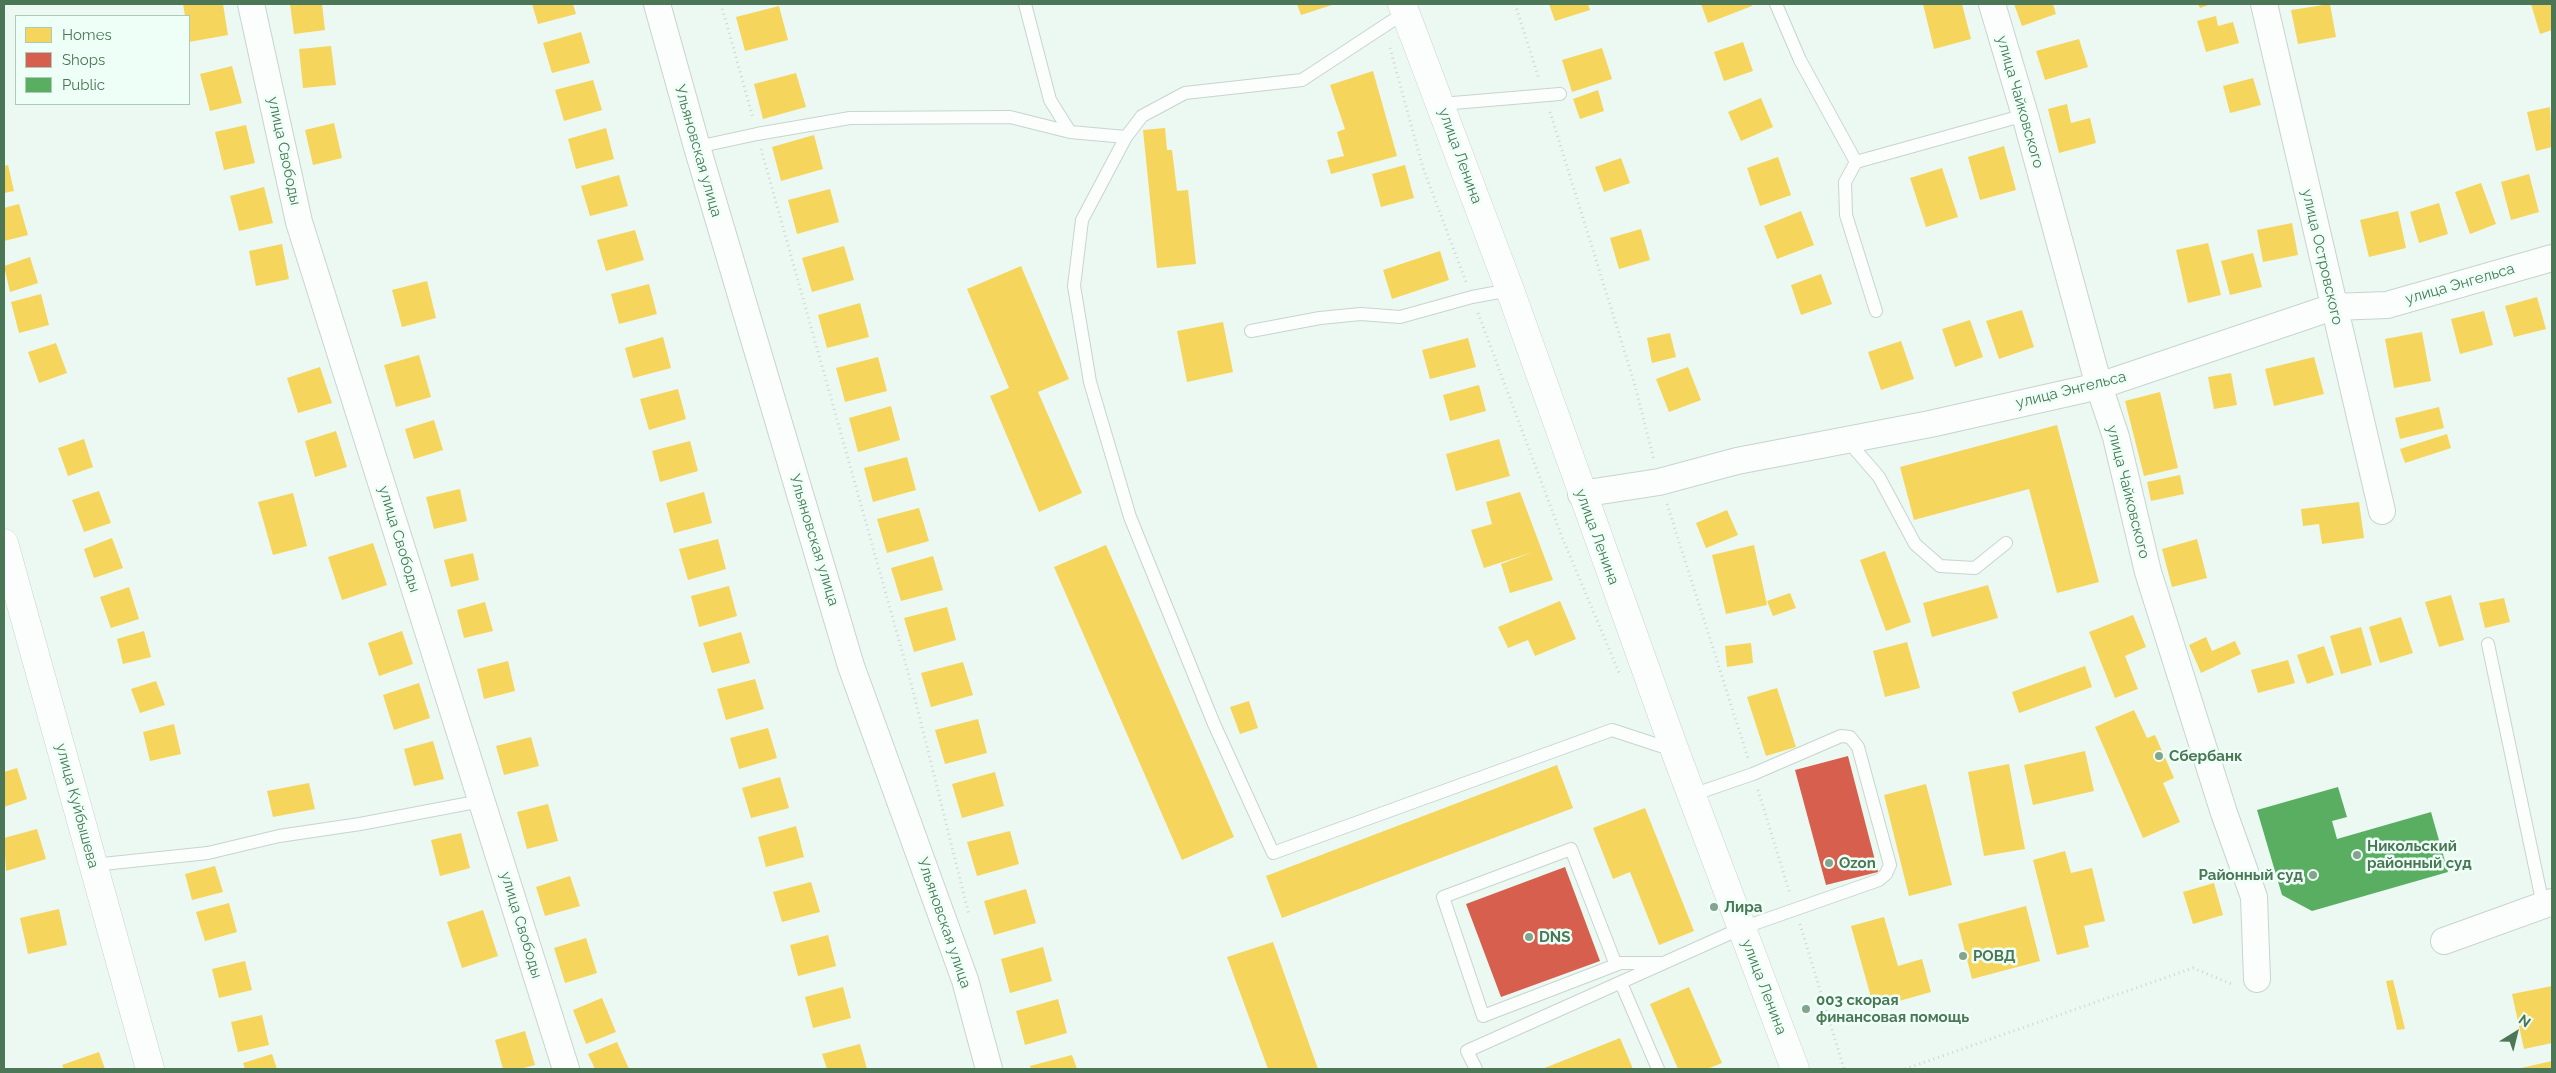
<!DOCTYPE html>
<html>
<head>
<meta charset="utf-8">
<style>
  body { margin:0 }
  #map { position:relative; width:2556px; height:1073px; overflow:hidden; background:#ecf8f2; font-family:Raleway,sans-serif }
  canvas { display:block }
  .frame { position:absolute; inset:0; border:5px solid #4b7756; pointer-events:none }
  .legend { position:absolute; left:15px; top:15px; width:175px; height:90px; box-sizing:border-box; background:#eefff7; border:1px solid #adc9b7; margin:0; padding:6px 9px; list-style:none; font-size:15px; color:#4b7756 }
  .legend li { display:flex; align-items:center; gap:10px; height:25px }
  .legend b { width:25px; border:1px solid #adc9b7 }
  .north { position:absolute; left:2491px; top:1008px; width:50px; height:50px; -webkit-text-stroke:4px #eefff7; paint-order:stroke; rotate:36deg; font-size:14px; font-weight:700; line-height:20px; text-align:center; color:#4b7756 }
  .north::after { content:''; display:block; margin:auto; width:18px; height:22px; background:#4b7756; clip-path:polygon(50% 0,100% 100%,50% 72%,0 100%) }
</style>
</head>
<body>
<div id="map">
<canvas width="2556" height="1073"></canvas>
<div class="frame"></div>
<ul class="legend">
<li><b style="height:14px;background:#f6d55c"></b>Homes</li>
<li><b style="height:14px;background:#d6604d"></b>Shops</li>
<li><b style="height:14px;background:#5aae61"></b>Public</li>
</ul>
<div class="north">N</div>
</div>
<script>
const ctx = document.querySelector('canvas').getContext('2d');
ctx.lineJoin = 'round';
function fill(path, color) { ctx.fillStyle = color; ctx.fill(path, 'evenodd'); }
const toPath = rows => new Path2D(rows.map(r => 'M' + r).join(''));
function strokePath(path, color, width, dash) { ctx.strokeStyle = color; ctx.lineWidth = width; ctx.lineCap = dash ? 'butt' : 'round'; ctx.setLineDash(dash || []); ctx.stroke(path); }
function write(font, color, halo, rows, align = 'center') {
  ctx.font = font + ' Raleway,sans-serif'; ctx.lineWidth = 5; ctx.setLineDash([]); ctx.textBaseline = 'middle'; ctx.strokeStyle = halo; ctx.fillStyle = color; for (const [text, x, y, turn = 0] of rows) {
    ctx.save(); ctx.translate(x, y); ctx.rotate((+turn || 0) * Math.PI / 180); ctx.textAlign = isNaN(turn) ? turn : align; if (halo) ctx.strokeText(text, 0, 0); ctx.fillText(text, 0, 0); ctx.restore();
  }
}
fill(toPath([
  [183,4,223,4,228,35,189,42,189,16,185,16],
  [290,4,322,4,325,30,294,34],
  [532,4,573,4,576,14,538,24],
  [1297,4,1335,4,1301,15],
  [1549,4,1588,4,1590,10,1555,21],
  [1701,4,1751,4,1752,6,1708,23],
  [1923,4,1962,4,1971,39,1934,49],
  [2014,4,2053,4,2056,14,2022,26],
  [2198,4,2211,4,2200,8],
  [2330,4,2336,37,2298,44,2291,10],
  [2531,4,2552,4,2552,30,2540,34],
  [779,6,788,40,745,51,736,17],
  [2216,16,2218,26,2233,22,2239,43,2206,52,2197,21],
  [581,32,590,63,552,73,543,43],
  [2079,39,2088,67,2045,80,2036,51],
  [1743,42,1753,71,1724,81,1714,52],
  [331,46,336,85,303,88,299,49],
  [1602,48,1612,79,1572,92,1562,60],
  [232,66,242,103,210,111,200,74],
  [1373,71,1397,156,1331,174,1327,160,1344,156,1337,132,1345,129,1330,85],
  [796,73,806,107,763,119,754,84],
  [2253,78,2261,105,2230,113,2223,86],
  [593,80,602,110,564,121,555,90],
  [1598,90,1604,111,1580,119,1573,99],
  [1761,98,1773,127,1741,141,1728,112],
  [2067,104,2071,123,2090,118,2096,143,2059,153,2048,109],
  [2550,107,2552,147,2536,151,2527,112],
  [334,123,342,158,313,165,305,130],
  [246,125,255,163,224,170,215,132],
  [606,128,614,159,576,169,568,139],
  [1165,128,1167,150,1172,150,1177,191,1188,190,1196,264,1157,268,1143,130],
  [814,135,823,169,781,181,772,147],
  [2004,146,2016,190,1980,200,1968,157],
  [1778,157,1791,195,1760,206,1747,168],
  [1621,158,1630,183,1604,192,1595,167],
  [8,165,14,191,4,193,4,166],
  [1405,165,1414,198,1381,207,1372,174],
  [1942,168,1958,217,1926,227,1910,178],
  [2529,174,2539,212,2511,220,2501,182],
  [619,175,628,206,590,216,581,186],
  [2481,183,2496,224,2470,234,2455,192],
  [264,187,273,223,239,231,230,196],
  [830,189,839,222,797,234,788,200],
  [2439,203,2448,234,2419,243,2410,212],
  [19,204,28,235,4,241,4,208],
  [1801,211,1814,245,1777,259,1764,226],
  [2398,211,2406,248,2369,257,2360,220],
  [2292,223,2298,255,2263,262,2257,230],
  [1641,229,1650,260,1619,269,1610,238],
  [635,230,644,260,606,271,597,240],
  [2208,243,2221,295,2188,303,2176,250],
  [282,244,289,279,256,286,249,251],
  [844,246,854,280,812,292,802,258],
  [1440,251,1449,280,1392,299,1383,270],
  [2253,253,2262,287,2230,295,2221,261],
  [30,257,38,283,10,292,4,266],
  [1021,266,1069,379,1038,392,1082,493,1039,512,990,396,1009,388,967,289],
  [1821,274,1832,304,1801,315,1791,285],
  [427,281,436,318,402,327,392,290],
  [649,284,657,314,619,324,611,294],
  [41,294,49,325,19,333,11,302],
  [2537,297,2546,329,2514,337,2505,306],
  [860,303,869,337,827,348,818,315],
  [2022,310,2034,347,1999,359,1986,321],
  [2484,311,2493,345,2460,354,2451,319],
  [1970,320,1983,357,1955,367,1942,329],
  [1223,322,1233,372,1187,382,1177,331],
  [2422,332,2431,381,2394,388,2385,339],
  [1670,333,1676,357,1652,363,1647,338],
  [663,337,671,368,633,378,625,348],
  [1468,338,1476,367,1430,379,1422,350],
  [1901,341,1914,379,1881,390,1868,352],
  [56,343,67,373,39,383,28,352],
  [419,355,431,397,396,407,384,365],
  [878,357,887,391,845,402,836,368],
  [2314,357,2324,394,2274,406,2265,369],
  [320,367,332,403,298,413,287,378],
  [1688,367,1701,400,1669,412,1656,379],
  [2231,373,2237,405,2214,409,2208,377],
  [1479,385,1486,411,1450,421,1443,395],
  [678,389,686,419,649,430,640,399],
  [2160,392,2178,468,2144,476,2125,401],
  [891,406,900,440,858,452,849,418],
  [2439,407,2444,428,2400,439,2395,418],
  [434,420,443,450,414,459,405,429],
  [2057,425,2099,582,2057,593,2029,489,1914,520,1900,467],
  [336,431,347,467,315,477,305,441],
  [2447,434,2451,448,2405,463,2400,449],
  [84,439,93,467,68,476,58,448],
  [1499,439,1510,476,1456,491,1446,454],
  [690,441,698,471,660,482,652,451],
  [907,457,916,490,873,502,864,468],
  [2180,475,2184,494,2151,501,2147,482],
  [460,489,467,521,434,529,426,497],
  [99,491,111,523,84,532,72,500],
  [704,492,712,523,674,533,666,503],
  [1520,492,1553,580,1510,593,1501,564,1533,552,1484,568,1471,530,1492,524,1486,502],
  [293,493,307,546,273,555,258,502],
  [2359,502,2364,538,2322,544,2319,524,2303,526,2301,509],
  [919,508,929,541,887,553,877,519],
  [1727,510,1738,535,1706,548,1696,523],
  [112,538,123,568,94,578,84,549],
  [718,539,726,569,688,580,679,549],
  [2197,539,2207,578,2172,587,2162,549],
  [373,543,387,585,342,600,328,557],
  [1106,545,1234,837,1182,860,1054,567],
  [1754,545,1767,605,1726,614,1712,555],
  [1885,551,1911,622,1886,631,1860,560],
  [473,553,479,580,451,587,444,560],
  [933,556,943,590,901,601,891,568],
  [1988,585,1998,618,1932,637,1923,603],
  [729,586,737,616,699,627,691,596],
  [129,587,139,619,111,628,100,597],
  [1790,593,1796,608,1773,616,1767,601],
  [2451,595,2464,640,2439,647,2425,602],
  [2504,598,2510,622,2485,628,2479,603],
  [1560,601,1576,639,1535,656,1528,640,1508,648,1498,627],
  [485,602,493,631,464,638,457,610],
  [947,607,956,640,914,652,904,618],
  [2133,615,2146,647,2125,656,2138,689,2115,698,2089,632],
  [2401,617,2413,653,2380,663,2369,627],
  [2361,627,2372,665,2341,674,2330,636],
  [144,631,151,657,123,664,117,639],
  [402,631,413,664,379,676,368,643],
  [741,632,750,663,712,673,703,643],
  [2206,637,2212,651,2235,641,2241,654,2201,673,2189,645],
  [1907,642,1920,688,1885,697,1873,651],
  [1751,643,1753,663,1727,667,1725,646],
  [2324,646,2334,675,2307,684,2297,655],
  [2288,660,2295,683,2258,693,2251,670],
  [508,661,515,691,484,699,477,669],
  [963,662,973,695,931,707,921,673],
  [2085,666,2092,687,2019,713,2012,692],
  [755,679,764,709,726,720,717,689],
  [156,681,165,705,140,713,131,689],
  [419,683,430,718,394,730,383,695],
  [1777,688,1796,747,1766,756,1747,697],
  [1249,701,1258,728,1240,734,1230,707],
  [2134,710,2147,738,2155,735,2174,778,2163,783,2180,822,2143,838,2095,727],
  [978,719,987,753,945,764,935,730],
  [174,724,181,754,150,761,143,732],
  [768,728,777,758,739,769,730,738],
  [531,737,539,766,504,775,496,746],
  [433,741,444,779,414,786,404,749],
  [2085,751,2094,791,2033,805,2024,765],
  [2009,764,2025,849,1984,856,1968,772],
  [1557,765,1573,808,1282,918,1266,876],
  [17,768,27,799,4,807,4,772],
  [995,772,1004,806,962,818,952,784],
  [780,777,789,808,751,818,742,788],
  [309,783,315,809,273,817,267,791],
  [1926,784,1952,885,1909,896,1884,795],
  [548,804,558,841,527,849,517,812],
  [1645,808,1694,931,1659,945,1630,872,1613,879,1593,828],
  [796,826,804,857,766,867,758,837],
  [37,829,46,859,6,871,4,838],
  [1010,831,1019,864,977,876,967,842],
  [461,833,470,868,440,876,431,840],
  [2065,851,2071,873,2092,868,2105,921,2084,926,2089,947,2057,955,2033,860],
  [215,866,223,892,192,900,185,874],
  [570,876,580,906,545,916,536,887],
  [811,882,820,912,782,922,773,892],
  [2214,883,2223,915,2193,924,2183,892],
  [1026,889,1036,923,994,935,984,901],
  [229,903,237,932,205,941,196,912],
  [2026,906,2040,961,1972,979,1958,924],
  [59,909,67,945,28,954,20,918],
  [483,910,498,956,462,968,447,922],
  [1884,917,1898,966,1922,959,1931,992,1874,1008,1851,926],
  [828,935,836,966,798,976,790,945],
  [586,938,597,973,565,983,554,948],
  [1273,942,1318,1069,1268,1069,1227,957],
  [1043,947,1052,981,1010,993,1001,959],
  [245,961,252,990,219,998,212,969],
  [2393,980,2405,1029,2397,1030,2386,981],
  [2552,986,2552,1043,2524,1049,2512,994],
  [843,987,851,1018,813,1028,805,997],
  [1689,987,1722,1063,1707,1069,1678,1069,1650,1004],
  [602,998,616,1032,586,1044,573,1010],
  [1058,999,1067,1033,1025,1045,1016,1011],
  [262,1015,269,1045,238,1052,231,1022],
  [525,1031,535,1065,520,1069,503,1069,495,1040],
  [1620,1038,1633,1069,1542,1069],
  [617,1042,629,1069,595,1069,588,1054],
  [860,1044,867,1069,827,1069,822,1054],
  [99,1052,105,1069,64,1069,62,1065],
  [272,1054,277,1069,245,1069,243,1063],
  [1072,1055,1077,1069,1031,1069,1030,1066],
  [2552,1061,2552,1069,2521,1069,2521,1068]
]), '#f6d55c');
fill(toPath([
  [1848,756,1878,872,1826,885,1795,770],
  [1565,867,1600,961,1501,997,1466,904]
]), '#d6604d');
fill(toPath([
  [2338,787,2347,817,2332,821,2337,839,2431,812,2448,872,2312,911,2282,895,2257,810]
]), '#5aae61');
const service = toPath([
  [1025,4,1050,100,1070,132,1126,137],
  [1776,4,1800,60,1856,162,2025,115],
  [1404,13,1302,80,1185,93,1142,116,1126,137,1082,220,1074,286,1090,382,1130,517,1214,724,1273,853,1612,730,1673,750],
  [1441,104,1560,94],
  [697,147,757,134,850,118,1010,117,1070,132],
  [1856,162,1845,182,1846,215,1876,311],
  [1251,331,1320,318,1361,314,1400,317,1472,297,1510,290],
  [1847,440,1879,477,1915,544,1940,566,1975,568,2006,543],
  [2488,644,2543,905],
  [93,865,208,853,279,836,360,824,481,801],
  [1616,965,1571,849,1443,897,1483,1016,1621,963,1661,963],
  [1621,983,1658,1069],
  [1476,1069,1467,1051,1742,928,1879,880,1886,874,1890,865,1858,747,1850,737,1841,736,1753,774,1692,795]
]);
const minor = toPath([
  [251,4,299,222,566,1069],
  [657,4,697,147,851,666,965,980,989,1069],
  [1992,4,2025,115,2099,386,2116,437,2148,572,2224,813,2254,897,2257,979],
  [2264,4,2382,511],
  [1581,494,1659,482,1737,461,1930,424,2099,386,2333,307,2387,305,2552,258],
  [2444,941,2552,902]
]);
const secondary = toPath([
  [1402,4,1510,290,1675,751,1795,1069],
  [4,543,150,1069]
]);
strokePath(service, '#c7d5cc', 14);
strokePath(minor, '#c7d5cc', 28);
strokePath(secondary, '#c7d6cc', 29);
strokePath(toPath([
  [721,4,753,118],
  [1515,4,1539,79],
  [1390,48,1423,168,1466,282],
  [1550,112,1634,382,1654,460],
  [761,149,911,683,969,915],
  [1478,313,1562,537,1620,675],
  [1667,504,1748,758],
  [1758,790,1790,894],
  [1800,924,1844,1069],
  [1905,1069,2193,968,2234,985]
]), '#cbd8cf', 3, [1, 4]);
strokePath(service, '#fcfefd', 12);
strokePath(minor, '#fcfefd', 26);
strokePath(secondary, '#fcfefd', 28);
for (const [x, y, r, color] of [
  [2159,756,5,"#83a48d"],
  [2357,855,5,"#83a48d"],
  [1829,863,5,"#83a48d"],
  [2313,875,5,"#83a48d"],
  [1714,907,5,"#83a48d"],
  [1529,937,5,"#83a48d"],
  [1963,956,5,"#83a48d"],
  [1806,1009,5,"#83a48d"]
]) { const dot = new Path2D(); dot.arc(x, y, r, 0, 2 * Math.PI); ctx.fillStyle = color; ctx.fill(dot); strokePath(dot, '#eefff7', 2); }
write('15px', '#4b7756', '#eefff7', [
  ["улица Чайковского",2020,102,74],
  ["улица Свободы",284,151,78],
  ["Ульяновская улица",698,151,74],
  ["улица Ленина",1460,156,70],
  ["улица Островского",2322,257,77],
  ["улица Энгельса",2460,284,-16],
  ["улица Энгельса",2071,390,-14],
  ["улица Чайковского",2128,492,76],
  ["улица Ленина",1597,537,70],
  ["улица Свободы",399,539,73],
  ["Ульяновская улица",814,540,73],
  ["улица Куйбышева",77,806,75],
  ["Ульяновская улица",944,923,71],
  ["улица Свободы",521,925,73],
  ["улица Ленина",1764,987,69]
]);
write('bold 15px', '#4b7756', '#eefff7', [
  ["Сбербанк",2169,756],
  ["Никольский",2367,846],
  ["районный суд",2367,863],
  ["Ozon",1839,863],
  ["Районный суд",2303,875,"right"],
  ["Лира",1724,907],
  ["DNS",1539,937],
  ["РОВД",1973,956],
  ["003 скорая",1816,1000],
  ["финансовая помощь",1816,1017]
], 'left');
</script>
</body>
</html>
